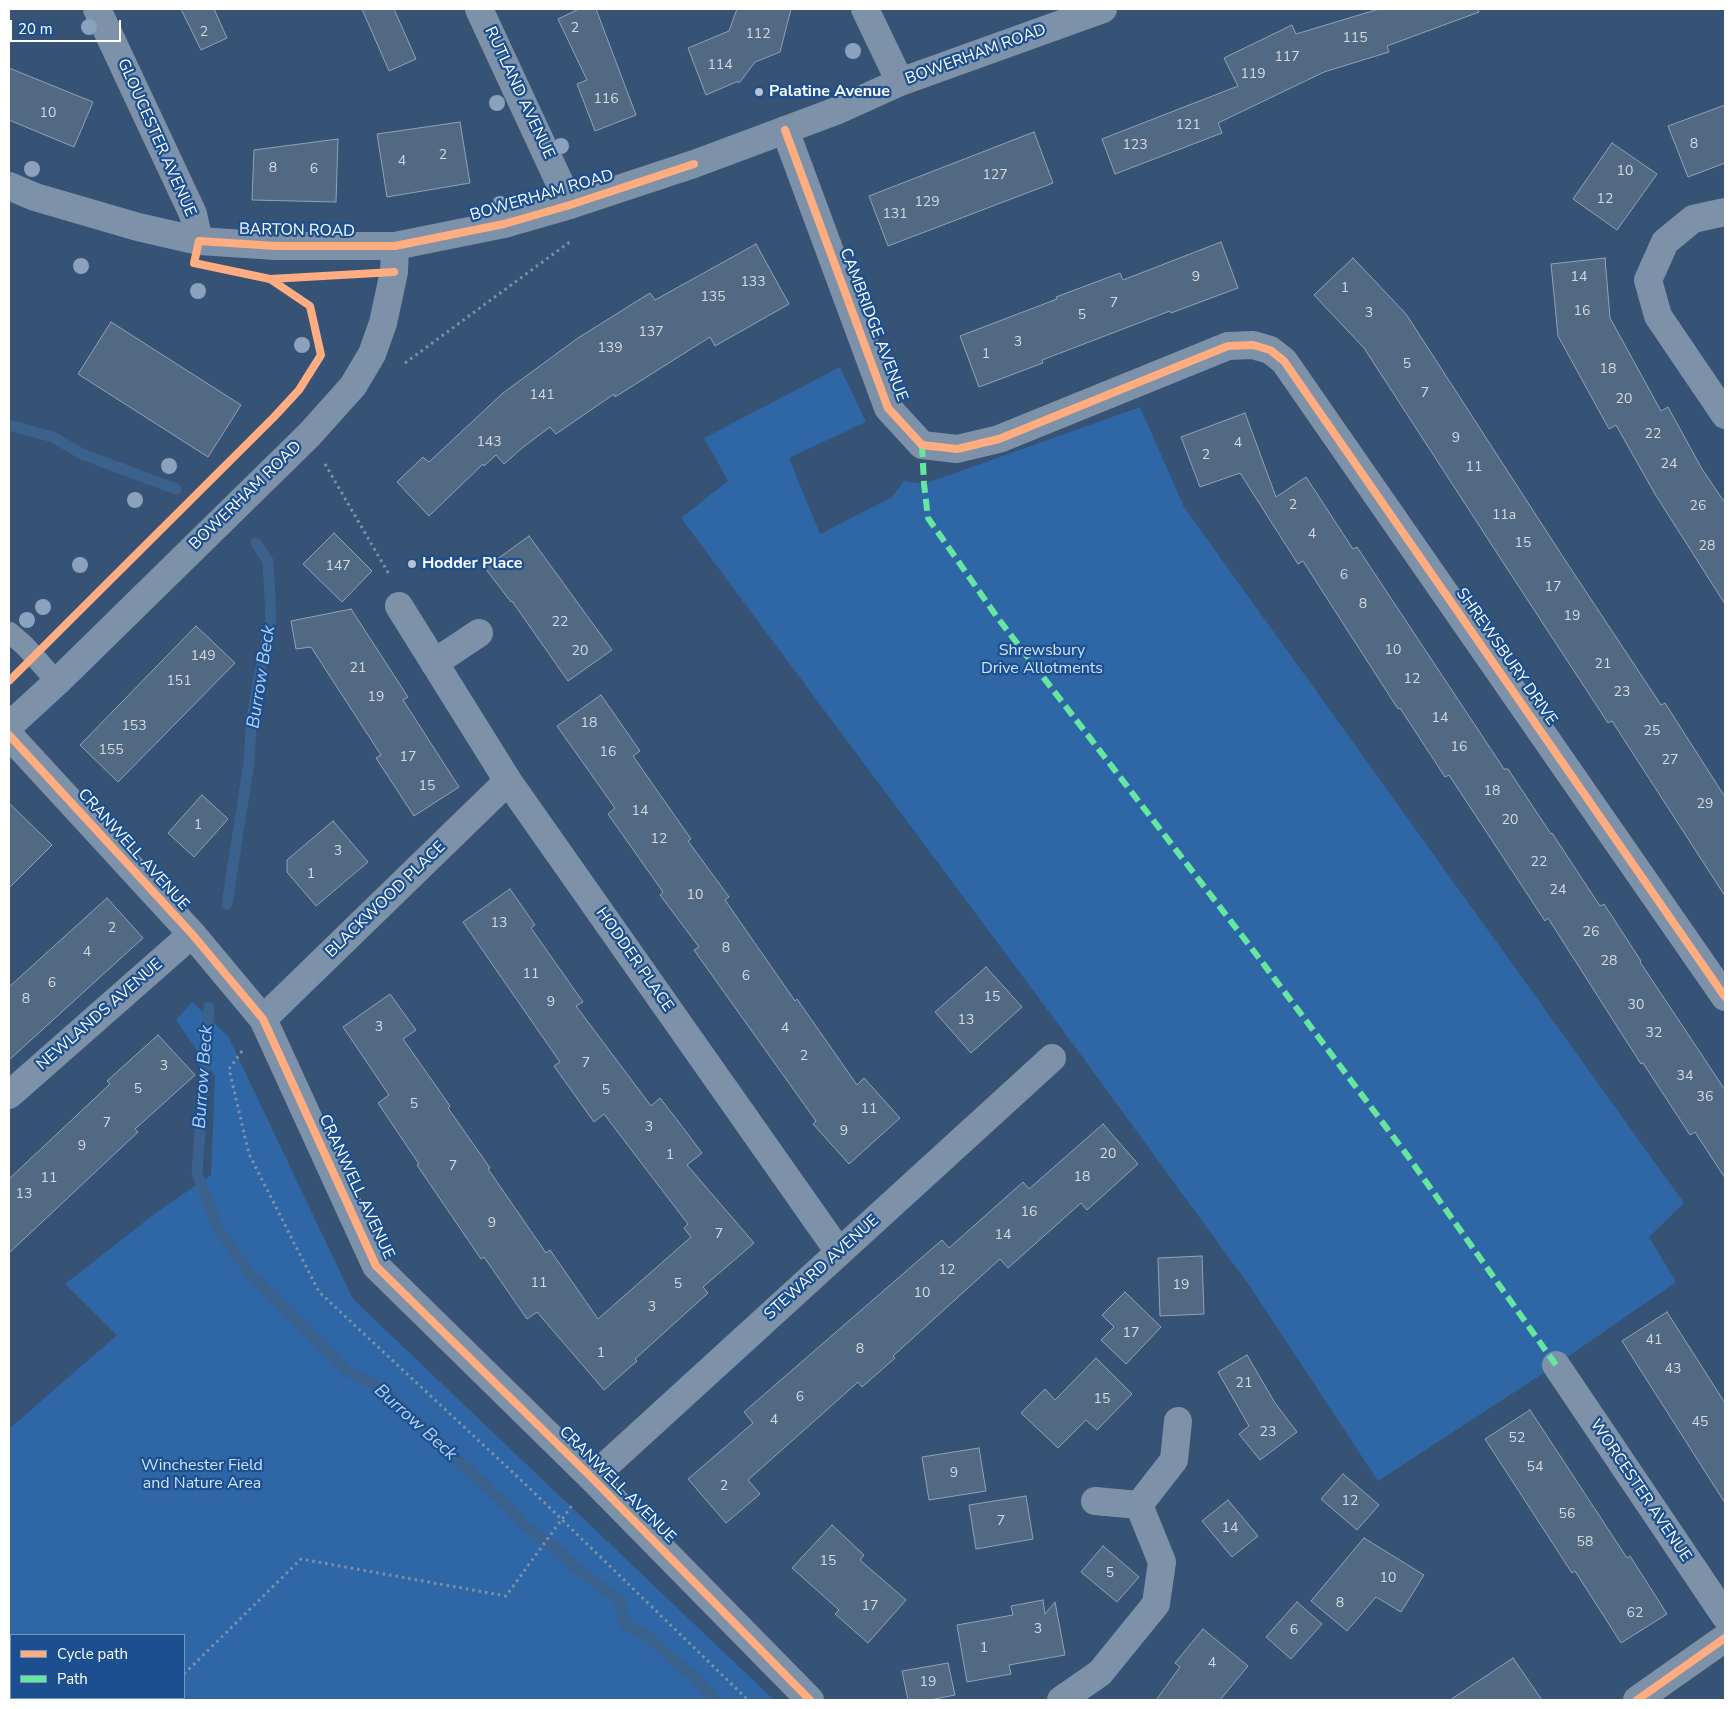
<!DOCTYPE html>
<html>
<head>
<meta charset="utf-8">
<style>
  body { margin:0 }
  #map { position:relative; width:1734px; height:1709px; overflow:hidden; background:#365274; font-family:"Nunito Sans",sans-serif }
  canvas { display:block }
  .frame { position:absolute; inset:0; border:10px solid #fff; pointer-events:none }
  .legend { position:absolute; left:10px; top:1634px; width:175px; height:65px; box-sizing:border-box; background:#1b4f8f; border:1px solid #7695bc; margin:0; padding:6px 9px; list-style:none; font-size:15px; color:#fff }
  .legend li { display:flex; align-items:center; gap:10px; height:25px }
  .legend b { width:25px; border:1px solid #7695bc }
  .scale { position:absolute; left:10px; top:20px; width:111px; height:22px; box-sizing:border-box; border:2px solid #fff; border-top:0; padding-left:6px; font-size:15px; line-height:18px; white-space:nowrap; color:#fff; -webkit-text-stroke:4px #1b4f8f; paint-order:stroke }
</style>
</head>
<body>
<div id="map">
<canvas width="1734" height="1709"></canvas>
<div class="frame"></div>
<ul class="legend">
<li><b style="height:6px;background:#ffac80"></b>Cycle path</li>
<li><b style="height:6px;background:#66e7a1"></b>Path</li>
</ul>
<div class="scale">20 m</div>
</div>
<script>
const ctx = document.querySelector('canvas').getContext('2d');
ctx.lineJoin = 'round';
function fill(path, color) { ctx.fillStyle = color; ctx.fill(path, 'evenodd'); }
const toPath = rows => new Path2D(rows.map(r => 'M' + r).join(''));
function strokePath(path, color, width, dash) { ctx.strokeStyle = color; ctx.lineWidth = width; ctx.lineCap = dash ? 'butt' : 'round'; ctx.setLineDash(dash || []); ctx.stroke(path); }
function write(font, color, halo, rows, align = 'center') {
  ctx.font = font + ' "Nunito Sans",sans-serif'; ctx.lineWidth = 4.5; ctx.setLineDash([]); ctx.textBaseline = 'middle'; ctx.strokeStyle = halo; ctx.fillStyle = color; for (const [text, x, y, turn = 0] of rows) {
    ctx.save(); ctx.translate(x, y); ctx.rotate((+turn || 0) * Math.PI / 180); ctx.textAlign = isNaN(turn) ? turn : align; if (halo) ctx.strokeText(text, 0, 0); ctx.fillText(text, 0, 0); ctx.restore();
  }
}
fill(toPath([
  [840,367,866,422,789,458,820,534,892,497,904,481,924,484,1140,407,1184,507,1684,1203,1649,1237,1676,1282,1556,1365,1378,1481,1251,1288,1070,1040,681,518,728,481,704,438],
  [192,1002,228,1036,353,1299,774,1700,9,1700,9,1429,117,1335,65,1284,157,1212,211,1175,215,1076,176,1020],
  [11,1635,184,1635,184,1698,11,1698]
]), '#2f66a5');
strokePath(toPath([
  [9,425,53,437,82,454,176,489],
  [227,904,249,762,251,727,258,682,271,619,268,561,256,543],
  [209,1007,197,1173,217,1226,248,1272,349,1372,380,1387,507,1506,527,1527,555,1548,573,1565,620,1601,624,1624,646,1635,697,1680,716,1700]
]), '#3b618d', 11);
const building = toPath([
  [181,9,214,9,227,38,201,50,181,9],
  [362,9,394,9,416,59,389,71,362,9],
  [579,9,596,9,636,115,595,131,577,84,587,80,558,19,579,9],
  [737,9,791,9,780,52,755,62,740,82,736,82,706,95,688,48,729,31,737,9],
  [1379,9,1478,9,1479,12,1387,46,1389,52,1324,72,1218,123,1222,133,1115,174,1102,139,1238,86,1224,58,1292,25,1296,34,1379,9],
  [9,68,93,102,74,147,9,120,9,68],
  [1725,105,1725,163,1688,177,1668,126,1725,105],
  [460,122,470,183,387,197,377,134,460,122],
  [1034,132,1053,183,888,246,869,196,1034,132],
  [338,139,336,202,252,200,254,150,338,139],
  [1612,143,1657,174,1617,230,1573,199,1612,143],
  [1221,242,1238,288,1171,313,1170,311,1042,360,1043,363,979,387,960,336,1057,299,1056,297,1120,273,1123,280,1221,242],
  [756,244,789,304,715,346,710,337,615,397,614,394,556,434,550,427,522,448,504,464,496,455,484,466,483,464,429,516,397,482,423,457,429,462,503,393,578,338,650,293,655,300,756,244],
  [1353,258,1406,314,1565,560,1661,705,1665,703,1725,797,1725,896,1612,721,1608,723,1510,573,1364,348,1314,295,1353,258],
  [1605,258,1610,318,1661,411,1668,407,1702,469,1725,503,1725,604,1655,494,1616,425,1609,429,1558,336,1551,264,1605,258],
  [111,322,241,405,208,457,78,374,111,322],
  [1245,413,1276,497,1306,477,1353,549,1357,547,1504,769,1508,769,1551,834,1552,833,1600,906,1604,904,1641,961,1640,962,1725,1090,1725,1178,1695,1132,1690,1135,1643,1063,1641,1064,1548,918,1545,921,1449,775,1445,777,1400,708,1398,709,1303,561,1298,564,1240,473,1200,487,1181,437,1245,413],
  [334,533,372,571,342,602,303,564,334,533],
  [529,536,612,650,568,681,512,601,511,602,485,568,529,536],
  [351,609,408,697,403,700,459,787,414,816,376,758,381,755,311,647,296,649,291,621,351,609],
  [196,626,235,663,118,782,80,745,196,626],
  [601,695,640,751,633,756,691,839,688,841,729,897,725,900,795,1001,797,999,857,1085,864,1078,900,1118,849,1164,813,1124,816,1121,694,950,699,947,660,895,663,892,608,814,615,808,557,726,601,695],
  [202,795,228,819,194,857,168,833,202,795],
  [9,803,52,845,9,888,9,803],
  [333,821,368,862,316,906,287,872,287,860,333,821],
  [510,889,535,925,531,928,583,1002,576,1006,651,1106,660,1098,681,1125,702,1153,687,1165,754,1243,703,1287,708,1293,635,1359,637,1361,604,1390,537,1312,527,1319,484,1257,481,1259,417,1165,419,1164,378,1103,389,1095,343,1027,390,994,416,1030,403,1039,450,1106,448,1108,490,1168,488,1169,546,1253,550,1250,598,1319,691,1237,684,1228,688,1224,604,1114,594,1122,554,1066,560,1062,463,922,510,889],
  [107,898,143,938,9,1060,9,987,107,898],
  [986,967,1022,1007,971,1053,935,1012,986,967],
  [158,1035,195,1075,135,1129,138,1132,9,1253,9,1179,110,1084,107,1081,158,1035],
  [1103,1124,1138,1164,1087,1210,1081,1203,1008,1268,1000,1259,893,1356,895,1358,862,1387,858,1382,748,1480,760,1494,726,1523,688,1479,753,1423,744,1412,942,1240,949,1248,1023,1182,1029,1189,1103,1124],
  [1202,1256,1204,1314,1160,1316,1158,1258,1202,1256],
  [1125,1292,1161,1327,1126,1364,1101,1340,1114,1327,1102,1315,1125,1292],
  [1667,1312,1725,1403,1725,1503,1622,1341,1667,1312],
  [1247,1355,1275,1403,1297,1432,1260,1460,1239,1434,1249,1426,1218,1372,1247,1355],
  [1096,1358,1132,1394,1097,1430,1086,1420,1058,1448,1021,1413,1045,1389,1055,1400,1096,1358],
  [1530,1410,1627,1558,1630,1556,1667,1614,1621,1643,1575,1571,1572,1573,1485,1439,1530,1410],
  [979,1448,986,1491,929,1500,922,1457,979,1448],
  [1343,1474,1379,1505,1357,1530,1321,1499,1343,1474],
  [1026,1496,1033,1539,976,1549,969,1505,1026,1496],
  [1228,1500,1258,1536,1232,1557,1202,1521,1228,1500],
  [832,1525,864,1555,860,1560,906,1600,868,1643,835,1614,839,1610,792,1568,832,1525],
  [1364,1538,1424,1575,1401,1612,1376,1597,1347,1631,1311,1601,1364,1538],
  [1103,1546,1139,1577,1117,1602,1081,1572,1103,1546],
  [1043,1600,1045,1614,1055,1602,1065,1655,1009,1665,1011,1674,967,1682,957,1625,1013,1615,1011,1606,1043,1600],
  [1297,1602,1322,1624,1291,1659,1266,1637,1297,1602],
  [1203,1629,1248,1666,1220,1700,1156,1700,1180,1667,1175,1663,1203,1629],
  [1513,1658,1542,1700,1450,1700,1513,1658],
  [948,1663,955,1695,930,1700,908,1700,902,1671,948,1663]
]);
fill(building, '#526984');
strokePath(building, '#92a2b6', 1);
strokePath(toPath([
  [405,363,571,241],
  [325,464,390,576],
  [242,1051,229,1069,249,1154,319,1292,521,1480,748,1700],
  [184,1674,301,1559,506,1596,573,1504],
  [158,1700,160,1698]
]), '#7d92a8', 3, [2.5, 4]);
strokePath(toPath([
  [9,632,25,646,57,682]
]), '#7d92a8', 21);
strokePath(toPath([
  [97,9,193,214,199,241],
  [479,9,570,205],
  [865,9,900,82],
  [785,130,888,408,922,445,957,449,999,439,1228,346,1253,345,1270,350,1284,361,1725,997],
  [1725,212,1693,219,1665,242,1648,280,1658,316,1725,415],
  [399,606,508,781,839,1252],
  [434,663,479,633],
  [9,735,192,934,263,1019,376,1266,592,1478,810,1700],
  [263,1019,508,781],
  [9,1095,192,934],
  [1556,1365,1725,1616],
  [592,1478,1052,1058],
  [1139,1505,1174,1460,1178,1421],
  [1061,1700,1100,1673,1156,1604,1162,1562,1139,1505,1095,1501],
  [1637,1700,1725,1638]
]), '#7d92a8', 28);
strokePath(toPath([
  [9,186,35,197,138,227,199,241,276,246,395,246,504,224,570,205,694,164,836,111,900,82,1103,9],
  [9,726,57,682,309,435,353,386,372,354,383,323,394,272,395,246]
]), '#7d92a8', 28);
strokePath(toPath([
  [922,445,924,484,928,518,997,617,1256,954,1407,1155,1556,1365]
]), '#66e7a1', 6, [12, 6]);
strokePath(toPath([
  [785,130,888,408,922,445,957,449,999,439,1228,346,1253,345,1270,350,1284,361,1725,997],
  [270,279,394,272],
  [9,681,274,417,299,390,321,355,310,306,270,279,194,263,199,241,276,246,395,246,504,224,570,205,694,164],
  [9,735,192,934,263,1019,376,1266,592,1478,810,1700],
  [1637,1700,1725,1638]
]), '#ffac80', 8);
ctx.fillStyle = '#8aa2be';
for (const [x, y] of [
  [89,27],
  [853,51],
  [497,103],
  [561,146],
  [32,169],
  [500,204],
  [81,266],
  [198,291],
  [302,345],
  [169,466],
  [135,500],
  [80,565],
  [43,607],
  [27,620]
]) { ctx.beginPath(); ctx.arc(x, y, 8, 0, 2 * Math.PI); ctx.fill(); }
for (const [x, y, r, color] of [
  [759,92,5,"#b9c2ce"],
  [412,564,5,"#b9c2ce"]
]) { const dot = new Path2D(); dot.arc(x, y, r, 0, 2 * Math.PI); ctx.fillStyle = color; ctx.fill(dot); strokePath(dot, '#1b4f8f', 2); }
write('14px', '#d4dae0', null, [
  ["2",575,29],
  ["2",204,33],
  ["112",758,35],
  ["115",1355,39],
  ["117",1287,58],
  ["114",720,66],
  ["119",1253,75],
  ["116",606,100],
  ["10",48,114],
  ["121",1188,126],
  ["8",1694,145],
  ["123",1135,146],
  ["2",443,156],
  ["4",402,162],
  ["8",273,169],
  ["6",314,170],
  ["10",1625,172],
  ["127",995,176],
  ["12",1605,200],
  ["129",927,203],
  ["131",895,215],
  ["9",1196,278],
  ["14",1579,278],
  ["133",753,283],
  ["1",1345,289],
  ["135",713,298],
  ["7",1114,304],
  ["16",1582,312],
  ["3",1369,314],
  ["5",1082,316],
  ["137",651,333],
  ["3",1018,343],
  ["139",610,349],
  ["1",986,355],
  ["5",1407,365],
  ["18",1608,370],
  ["7",1425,394],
  ["141",542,396],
  ["20",1624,400],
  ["22",1653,435],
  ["9",1456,439],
  ["143",489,443],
  ["4",1238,444],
  ["2",1206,456],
  ["24",1669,465],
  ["11",1474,468],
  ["2",1293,506],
  ["26",1698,507],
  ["11a",1504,516],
  ["4",1312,535],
  ["15",1523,544],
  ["28",1707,547],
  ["147",338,567],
  ["6",1344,576],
  ["17",1553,588],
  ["8",1363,605],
  ["19",1572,617],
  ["22",560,623],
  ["10",1393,651],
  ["20",580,652],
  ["149",203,657],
  ["21",1603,665],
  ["21",358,669],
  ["12",1412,680],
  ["151",179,682],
  ["23",1622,693],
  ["19",376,698],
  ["14",1440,719],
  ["18",589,724],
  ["153",134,727],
  ["25",1652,732],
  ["16",1459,748],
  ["155",111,751],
  ["16",608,753],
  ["17",408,758],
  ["27",1670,761],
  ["15",427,787],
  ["18",1492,792],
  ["29",1705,805],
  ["14",640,812],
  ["20",1510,821],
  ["1",198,826],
  ["12",659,840],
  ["3",338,852],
  ["22",1539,863],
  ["1",311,875],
  ["24",1558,891],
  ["10",695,896],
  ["13",499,924],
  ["2",112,929],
  ["26",1591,933],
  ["8",726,949],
  ["4",87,953],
  ["28",1609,962],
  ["11",531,975],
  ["6",746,977],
  ["6",52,984],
  ["15",992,998],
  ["8",26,1000],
  ["9",551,1003],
  ["30",1636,1006],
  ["13",966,1021],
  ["3",379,1028],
  ["4",785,1029],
  ["32",1654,1034],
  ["2",804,1057],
  ["7",586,1064],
  ["3",164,1067],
  ["34",1685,1077],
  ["5",138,1090],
  ["5",606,1091],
  ["36",1705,1098],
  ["5",414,1105],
  ["11",869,1110],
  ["7",107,1124],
  ["3",649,1128],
  ["9",844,1132],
  ["9",82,1147],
  ["20",1108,1155],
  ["1",670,1156],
  ["7",453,1167],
  ["18",1082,1178],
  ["11",49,1179],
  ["13",24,1195],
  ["16",1029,1213],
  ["9",492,1224],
  ["7",719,1235],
  ["14",1003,1236],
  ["12",947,1271],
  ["11",539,1284],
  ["5",678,1285],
  ["19",1181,1286],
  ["10",922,1294],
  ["3",652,1308],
  ["17",1131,1334],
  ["41",1654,1341],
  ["8",860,1350],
  ["1",601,1354],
  ["43",1673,1370],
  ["21",1244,1384],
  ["6",800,1398],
  ["15",1102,1400],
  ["4",774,1421],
  ["45",1700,1423],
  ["23",1268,1433],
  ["52",1517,1439],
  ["54",1535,1468],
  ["9",954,1474],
  ["2",724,1487],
  ["12",1350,1502],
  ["56",1567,1515],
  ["7",1001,1522],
  ["14",1230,1529],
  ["58",1585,1543],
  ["15",828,1562],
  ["5",1110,1574],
  ["10",1388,1579],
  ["8",1340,1604],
  ["17",870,1607],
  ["62",1635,1614],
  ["3",1038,1630],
  ["6",1294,1631],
  ["1",984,1649],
  ["4",1212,1664],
  ["19",928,1683]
]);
write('16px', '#fff', '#1b4f8f', [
  ["BOWERHAM ROAD",976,55,-20],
  ["RUTLAND AVENUE",519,93,65],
  ["GLOUCESTER AVENUE",156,138,66],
  ["BOWERHAM ROAD",542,196,-16],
  ["BARTON ROAD",297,231,1],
  ["CAMBRIDGE AVENUE",873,325,69],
  ["BOWERHAM ROAD",246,496,-44],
  ["SHREWSBURY DRIVE",1506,657,55],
  ["CRANWELL AVENUE",133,850,48],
  ["BLACKWOOD PLACE",386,900,-44],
  ["HODDER PLACE",634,960,55],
  ["NEWLANDS AVENUE",100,1015,-41],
  ["CRANWELL AVENUE",356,1187,65],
  ["STEWARD AVENUE",822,1268,-42],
  ["CRANWELL AVENUE",617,1485,45],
  ["WORCESTER AVENUE",1640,1491,56]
]);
write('bold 16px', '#fff', '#1b4f8f', [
  ["Palatine Avenue",769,92],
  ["Hodder Place",422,564]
], 'left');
write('16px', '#cfe3fa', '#1b4f8f', [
  ["Shrewsbury",1042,651],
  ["Drive Allotments",1042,669],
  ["Winchester Field",202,1466],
  ["and Nature Area",202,1484]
]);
write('italic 18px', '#b5d3f5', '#1b4f8f', [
  ["Burrow Beck",262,677,-81],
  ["Burrow Beck",204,1077,-86],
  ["Burrow Beck",415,1423,42]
]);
</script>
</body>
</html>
